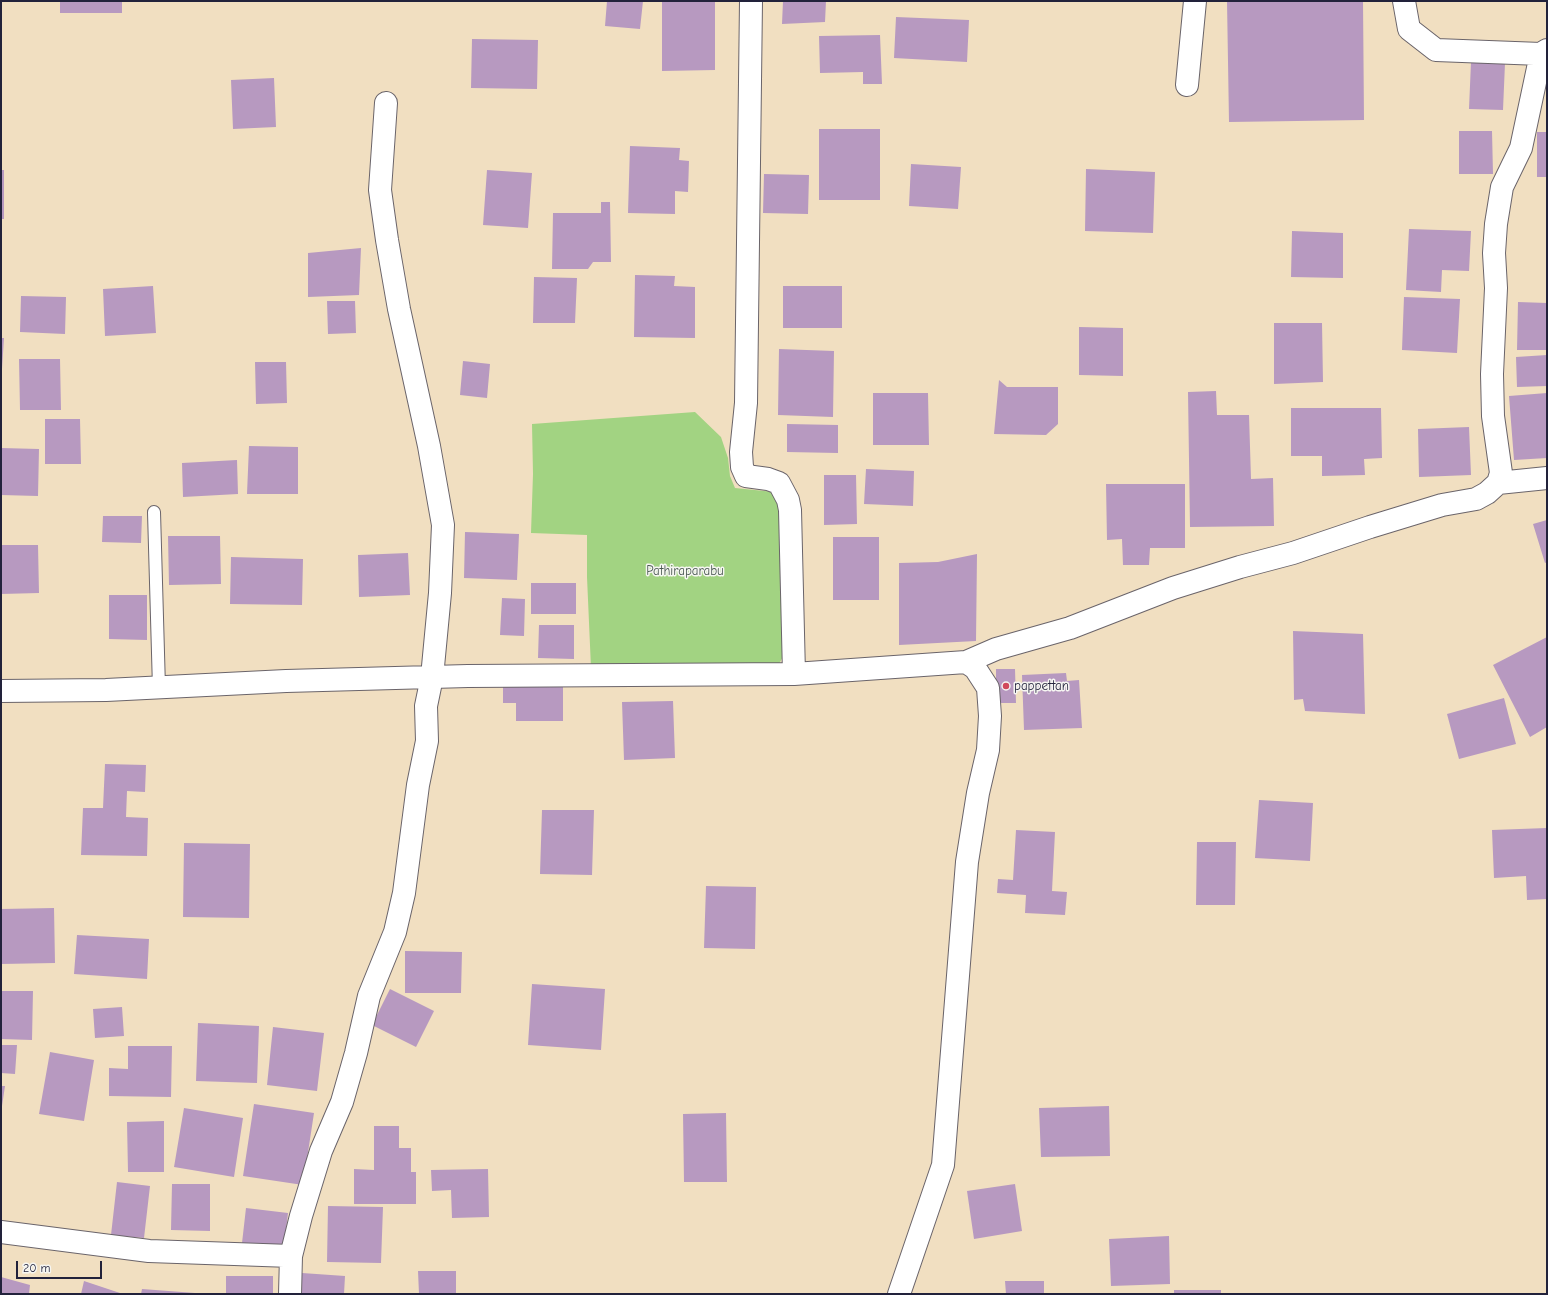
<!DOCTYPE html>
<html>
<head>
<meta charset="utf-8">
<style>
  body { margin:0 }
  #map { position:relative; width:1548px; height:1295px; overflow:hidden; background:#f1dfc1; font-family:"Comic Neue",sans-serif }
  canvas { display:block }
  .frame { position:absolute; inset:0; border:2px solid #22223b; pointer-events:none }
  .scale { position:absolute; left:16px; top:1261px; width:86px; height:18px; box-sizing:border-box; border:2px solid #22223b; border-top:0; padding-left:5px; font-size:12px; line-height:14px; white-space:nowrap; color:#22223b; -webkit-text-stroke:3px #f6f6f2; paint-order:stroke }
</style>
</head>
<body>
<div id="map">
<canvas width="1548" height="1295"></canvas>
<div class="frame"></div>
<div class="scale">20 m</div>
</div>
<script>
const ctx = document.querySelector('canvas').getContext('2d');
ctx.lineJoin = 'round';
function fill(path, color) { ctx.fillStyle = color; ctx.fill(path, 'evenodd'); }
const toPath = rows => new Path2D(rows.map(r => 'M' + r).join(''));
function strokePath(path, color, width, dash) { ctx.strokeStyle = color; ctx.lineWidth = width; ctx.lineCap = dash ? 'butt' : 'round'; ctx.setLineDash(dash || []); ctx.stroke(path); }
function write(font, color, halo, rows, align = 'center') {
  ctx.font = font + ' "Comic Neue",sans-serif'; ctx.lineWidth = 3; ctx.setLineDash([]); ctx.textBaseline = 'middle'; ctx.strokeStyle = halo; ctx.fillStyle = color; for (const [text, x, y, turn = 0] of rows) {
    ctx.save(); ctx.translate(x, y); ctx.rotate((+turn || 0) * Math.PI / 180); ctx.textAlign = isNaN(turn) ? turn : align; if (halo) ctx.strokeText(text, 0, 0); ctx.fillText(text, 0, 0); ctx.restore();
  }
}
fill(toPath([
  [695,412,721,437,728,458,730,476,735,488,774,492,780,510,785,653,779,664,591,668,587,577,587,535,531,533,533,474,532,424]
]), '#a2d382');
fill(toPath([
  [60,1,122,1,122,13,60,13],
  [607,1,643,1,640,29,605,26],
  [662,1,715,1,715,70,662,71],
  [783,1,826,1,825,22,782,24],
  [1227,1,1363,1,1364,120,1229,122],
  [896,17,969,20,967,62,894,58],
  [880,35,882,84,863,84,863,72,820,73,819,36],
  [472,39,538,40,537,89,471,88],
  [1471,62,1505,63,1503,110,1469,109],
  [274,78,276,127,233,129,231,80],
  [819,129,880,129,880,200,819,200],
  [1459,131,1492,131,1493,174,1459,174],
  [1537,132,1547,132,1547,177,1537,177],
  [630,146,680,148,679,160,689,161,688,192,675,191,675,214,628,213],
  [911,164,961,167,958,209,909,206],
  [1086,169,1155,172,1153,233,1085,231],
  [1,170,4,170,4,219,1,219],
  [487,170,532,173,528,228,483,225],
  [764,174,809,175,808,214,763,213],
  [601,202,610,202,611,262,593,262,588,269,552,269,553,213,601,213],
  [1409,229,1471,231,1469,271,1442,270,1441,292,1406,290],
  [1292,231,1343,233,1343,278,1291,277],
  [361,248,359,295,308,297,308,253],
  [635,275,675,276,674,286,695,287,695,338,634,337],
  [534,277,577,278,575,323,533,323],
  [153,286,156,333,105,336,103,289],
  [783,286,842,286,842,328,783,328],
  [21,296,66,297,65,334,20,332],
  [1404,297,1460,299,1457,353,1402,350],
  [327,301,355,301,356,333,328,334],
  [1518,302,1547,303,1547,350,1517,350],
  [1274,323,1322,323,1323,382,1274,384],
  [1079,327,1123,328,1123,376,1079,375],
  [1,338,4,338,2,369,1,369],
  [779,349,834,351,833,417,778,415],
  [1547,355,1547,386,1517,387,1516,357],
  [19,359,60,359,61,410,20,410],
  [463,361,490,364,487,398,460,395],
  [255,362,286,362,287,403,256,404],
  [999,380,1007,387,1058,387,1058,424,1046,435,994,434],
  [1216,391,1217,415,1249,415,1251,479,1273,478,1274,526,1190,527,1188,392],
  [873,393,928,393,929,445,873,445],
  [1547,393,1547,458,1514,460,1509,396],
  [1291,408,1381,408,1382,458,1364,459,1365,475,1322,476,1322,456,1291,456],
  [45,419,80,419,81,464,45,464],
  [787,424,838,425,838,453,787,452],
  [1469,427,1471,475,1419,477,1418,429],
  [249,446,298,447,298,494,247,494],
  [1,448,39,449,38,496,1,495],
  [237,460,238,494,183,497,182,463],
  [866,469,914,471,913,506,864,504],
  [824,475,856,475,857,524,824,525],
  [1106,484,1185,484,1185,548,1150,548,1149,565,1123,565,1122,539,1107,540],
  [103,516,142,516,141,543,102,542],
  [1547,520,1547,562,1545,563,1533,524],
  [465,532,519,534,517,580,464,578],
  [168,536,220,536,221,584,169,585],
  [833,537,879,537,879,600,833,600],
  [1,545,38,545,39,593,1,594],
  [408,553,410,595,359,597,358,555],
  [977,554,976,641,899,645,899,563,938,562],
  [231,557,303,559,302,605,230,604],
  [531,583,576,583,576,614,531,614],
  [109,595,147,595,147,640,109,639],
  [502,598,525,599,524,636,500,635],
  [539,625,574,625,574,659,538,658],
  [1293,631,1363,634,1365,714,1305,711,1303,699,1294,700],
  [1547,637,1547,727,1530,737,1493,665],
  [996,669,1015,669,1016,703,996,703],
  [1066,673,1067,681,1079,680,1082,728,1024,730,1022,675],
  [503,685,563,686,563,721,516,721,516,703,503,703],
  [1504,698,1516,744,1459,759,1447,714],
  [673,701,675,758,624,760,622,702],
  [105,764,146,765,145,792,127,791,126,817,148,818,147,856,81,855,83,808,103,808],
  [1259,800,1313,803,1310,861,1255,858],
  [542,810,594,810,592,875,540,874],
  [1547,828,1547,899,1527,900,1526,876,1494,878,1492,830],
  [1016,830,1055,832,1052,891,1067,892,1065,915,1025,913,1026,895,997,893,998,879,1013,880],
  [1197,842,1236,842,1235,905,1196,905],
  [184,843,250,844,249,918,183,917],
  [706,886,756,887,755,949,704,948],
  [54,908,55,963,1,964,1,909],
  [77,935,149,939,147,979,74,974],
  [405,951,462,952,461,993,405,993],
  [532,984,605,989,601,1050,528,1045],
  [390,989,434,1011,416,1047,372,1025],
  [1,991,33,991,32,1040,1,1039],
  [122,1007,124,1036,95,1038,93,1009],
  [198,1023,259,1026,257,1083,196,1081],
  [273,1027,324,1033,317,1091,267,1085],
  [1,1045,17,1045,15,1074,1,1073],
  [128,1046,172,1046,171,1097,109,1096,109,1068,128,1069],
  [50,1052,94,1060,84,1121,39,1114],
  [1,1086,5,1086,2,1106,1,1106],
  [254,1104,314,1113,303,1185,243,1176],
  [1109,1106,1110,1156,1041,1157,1039,1108],
  [184,1108,243,1118,234,1177,174,1167],
  [726,1113,727,1182,684,1182,683,1114],
  [164,1121,164,1172,128,1172,127,1122],
  [374,1126,399,1126,399,1148,411,1148,411,1172,416,1172,416,1204,354,1204,354,1169,374,1170],
  [488,1169,489,1217,452,1218,451,1190,432,1191,431,1170],
  [117,1182,150,1186,144,1238,111,1235],
  [172,1184,210,1184,210,1231,171,1230],
  [1015,1184,1022,1231,974,1239,967,1191],
  [328,1206,383,1207,381,1263,327,1262],
  [246,1208,288,1213,284,1248,242,1243],
  [1169,1236,1170,1284,1111,1286,1109,1239],
  [418,1271,456,1271,456,1294,419,1294],
  [302,1273,345,1276,344,1294,300,1294],
  [226,1276,273,1276,273,1294,226,1294],
  [1,1277,30,1285,29,1294,1,1294],
  [84,1281,123,1294,81,1294],
  [1005,1281,1044,1281,1044,1294,1006,1294],
  [142,1289,195,1293,195,1294,141,1294],
  [1174,1290,1221,1290,1221,1294,1174,1294]
]), '#b799c0');
const service = toPath([
  [154,512,159,688]
]);
const minor = toPath([
  [751,1,746,403,741,452,742,467,746,476,768,479,779,483,788,500,790,510,794,674],
  [1404,1,1409,29,1436,50,1541,54],
  [1187,85,1195,1],
  [1498,483,1547,478],
  [966,662,996,649,1070,628,1173,588,1240,567,1293,553,1370,527,1442,505,1476,499,1487,493,1498,483,1501,473,1493,416,1492,374,1496,288,1494,253,1496,224,1502,187,1521,148,1541,54,1547,50],
  [1,691,106,690,286,681,468,676,794,674,966,662,975,668,988,688,990,716,988,750,978,793,967,862,943,1165,899,1294],
  [1,1232,149,1251,291,1256],
  [290,1294,291,1256,301,1216,321,1151,342,1102,356,1053,369,996,395,932,404,893,418,785,427,741,426,706,432,677,440,593,443,525,429,446,399,309,387,240,380,190,386,103]
]);
strokePath(service, '#6a646a', 14);
strokePath(minor, '#6a646a', 24);
strokePath(service, '#fff', 12);
strokePath(minor, '#fff', 22);
for (const [x, y, r, color] of [
  [1006,686,4,"#d1495b"]
]) { const dot = new Path2D(); dot.arc(x, y, r, 0, 2 * Math.PI); ctx.fillStyle = color; ctx.fill(dot); strokePath(dot, '#f6f6f2', 1.5); }
write('13px', '#485750', '#f6f6f2', [
  ["Pathiraparabu",685,571]
]);
write('13px', '#22223b', '#f6f6f2', [
  ["pappettan",1014,686]
], 'left');
</script>
</body>
</html>
